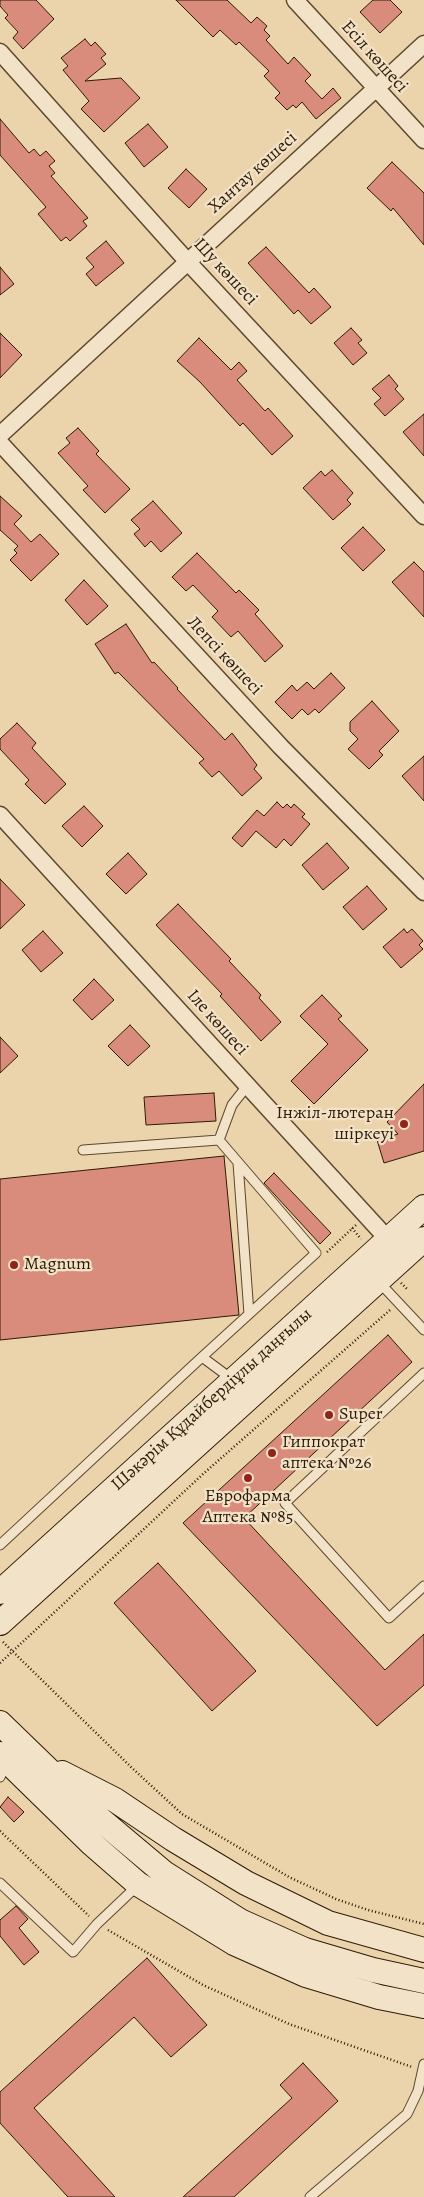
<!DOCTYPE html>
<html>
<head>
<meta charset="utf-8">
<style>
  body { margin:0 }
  canvas { display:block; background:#ebd3ab }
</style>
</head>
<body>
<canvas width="424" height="2197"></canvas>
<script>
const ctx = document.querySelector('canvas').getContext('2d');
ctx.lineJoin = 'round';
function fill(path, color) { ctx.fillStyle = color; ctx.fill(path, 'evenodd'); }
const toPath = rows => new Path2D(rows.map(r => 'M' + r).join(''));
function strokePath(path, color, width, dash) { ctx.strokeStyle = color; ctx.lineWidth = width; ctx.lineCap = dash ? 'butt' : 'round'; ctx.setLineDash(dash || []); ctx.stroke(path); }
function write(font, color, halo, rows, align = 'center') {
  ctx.font = font + ' Alegreya,serif'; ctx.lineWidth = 4.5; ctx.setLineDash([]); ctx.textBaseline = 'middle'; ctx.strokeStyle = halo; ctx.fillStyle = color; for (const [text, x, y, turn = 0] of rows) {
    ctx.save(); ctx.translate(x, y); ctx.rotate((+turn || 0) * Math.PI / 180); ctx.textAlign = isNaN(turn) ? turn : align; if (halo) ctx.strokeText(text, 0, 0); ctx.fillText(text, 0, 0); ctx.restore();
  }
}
const building = toPath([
  [0,0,36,0,54,19,23,49,13,38,18,32,5,18,8,15,0,6,0,0],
  [176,0,227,0,251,23,257,17,267,26,264,30,270,36,266,40,288,64,294,57,311,75,305,81,322,99,333,88,341,98,316,119,302,102,296,108,293,105,287,110,275,98,280,93,264,76,269,71,239,42,236,45,220,30,213,37,176,0],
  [373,0,390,0,402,12,380,33,360,12,373,0],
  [85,39,91,46,95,42,106,54,101,58,106,64,85,81,121,78,140,98,104,132,81,109,89,101,63,70,68,66,61,58,85,39],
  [0,119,29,153,34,149,40,156,46,151,55,161,49,166,55,173,51,176,88,218,83,221,87,226,70,241,66,237,61,241,38,214,46,207,0,155,0,119],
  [148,124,168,147,144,167,125,143,148,124],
  [392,162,424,193,424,245,393,208,391,211,367,188,392,162],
  [186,169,207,189,189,208,168,188,186,169],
  [106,241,124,263,96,286,86,274,94,267,86,258,106,241],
  [266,247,309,293,314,288,331,307,311,324,298,310,294,314,248,263,266,247],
  [0,267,14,284,0,295,0,267],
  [351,328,362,340,358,343,367,353,353,365,334,343,351,328],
  [0,333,22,355,0,378,0,333],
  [199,338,231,370,239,362,247,371,237,380,265,411,268,408,293,436,272,455,243,423,240,426,200,382,177,361,199,338],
  [389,375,398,386,395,389,404,399,385,416,374,404,381,398,372,389,389,375],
  [424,414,424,456,403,432,424,414],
  [78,428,99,451,96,454,130,489,105,513,83,490,88,486,58,453,70,443,66,438,78,428],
  [332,470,353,493,347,500,351,504,333,520,303,488,321,471,325,476,332,470],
  [0,496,22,516,14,524,31,542,40,534,59,554,31,581,10,560,17,553,14,550,18,546,0,530,0,496],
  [153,501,182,533,161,552,151,541,145,547,134,534,140,529,131,520,153,501],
  [363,527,385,550,363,571,341,548,363,527],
  [197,553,236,593,239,590,259,610,255,614,283,646,265,662,238,631,231,637,212,617,218,611,193,585,186,591,172,577,197,553],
  [414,562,424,572,424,617,392,582,414,562],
  [84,580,108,606,87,625,65,600,84,580],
  [126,624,152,663,154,662,178,688,177,689,225,740,232,733,257,765,254,769,262,778,242,796,219,771,212,777,199,763,204,759,118,672,115,674,95,644,126,624],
  [331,673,345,688,319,713,315,709,308,715,302,709,292,719,275,702,292,685,297,691,307,682,314,689,331,673],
  [372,701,399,731,379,751,383,755,369,769,348,749,358,739,350,731,350,722,372,701],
  [17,723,36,743,32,748,66,784,45,804,25,784,29,780,0,749,0,739,17,723],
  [424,756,424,801,402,776,424,756],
  [277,802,283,808,287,804,291,808,294,804,305,814,302,817,310,824,291,846,284,839,276,848,256,831,242,847,232,838,257,810,264,816,277,802],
  [84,806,103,826,82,847,62,826,84,806],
  [327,843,349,868,323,890,302,865,327,843],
  [128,853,147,874,126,894,106,874,128,853],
  [0,879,25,905,0,929,0,879],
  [367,886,387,909,363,930,343,907,367,886],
  [178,904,231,959,229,961,261,995,259,998,281,1022,261,1041,220,996,222,994,156,925,178,904],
  [404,929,407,933,412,929,423,941,419,945,423,949,401,968,383,947,404,929],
  [43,931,63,953,41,972,22,950,43,931],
  [94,979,114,1000,92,1020,73,1000,94,979],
  [322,995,342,1016,338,1019,368,1050,314,1104,291,1081,328,1044,300,1016,322,995],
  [130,1025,150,1046,128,1066,108,1046,130,1025],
  [0,1037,18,1056,0,1073,0,1037],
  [424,1084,424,1151,384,1163,377,1140,398,1134,387,1122,424,1084],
  [214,1093,216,1121,146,1125,144,1097,214,1093],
  [224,1156,239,1315,0,1340,0,1179,224,1156],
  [274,1173,331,1233,320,1244,264,1183,274,1173],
  [388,1335,412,1362,244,1518,385,1670,424,1634,424,1685,377,1726,183,1523,388,1335],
  [158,1563,256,1671,212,1711,114,1603,158,1563],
  [8,1797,24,1812,14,1822,0,1807,8,1797],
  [16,1906,28,1919,19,1928,39,1952,24,1965,0,1936,0,1920,16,1906],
  [147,1958,207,2025,171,2057,134,2017,34,2108,115,2197,68,2197,0,2123,0,2092,147,1958],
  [303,2063,338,2101,234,2197,183,2197,292,2098,280,2085,303,2063]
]);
fill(building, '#d98c7c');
strokePath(building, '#2d1b04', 1);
const service = toPath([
  [219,1140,232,1105,247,1086],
  [83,1150,219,1140,316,1253,202,1357],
  [238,1163,249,1314],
  [379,1282,424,1330],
  [424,1373,285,1503,389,1618,424,1586],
  [0,1545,202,1357,233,1380],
  [0,1777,7,1762],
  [0,1883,73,1952,97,1924,137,1886],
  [310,2197,407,2114,418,2091,424,2064]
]);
const minor = toPath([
  [295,0,424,140],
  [0,52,187,261,424,516],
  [0,435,424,44],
  [0,443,281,747,424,892],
  [0,815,395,1247]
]);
const secondary = toPath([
  [0,1592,424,1207],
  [0,1623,424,1239],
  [0,1723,95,1815,164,1873,240,1921,305,1950,373,1970,424,1981],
  [0,1754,91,1843,138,1884,234,1943,306,1975,379,1997,424,2006],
  [62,1773,115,1800,173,1839,246,1883,328,1923,424,1950]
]);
strokePath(service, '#5c492e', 11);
strokePath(minor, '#5c492e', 19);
strokePath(secondary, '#2d1b04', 26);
strokePath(toPath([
  [352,1228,361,1239],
  [327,1252,356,1225],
  [401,1283,407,1289],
  [3,1642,131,1767,182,1814,289,1877,336,1899,368,1910,424,1924],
  [0,1663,203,1474,390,1310],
  [0,1831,89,1916],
  [108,1930,203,1985,289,2024,412,2067]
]), '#2d1b04', 2.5, [1, 2.5]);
strokePath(service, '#f2e2c8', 9);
strokePath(minor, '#f2e2c8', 16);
strokePath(secondary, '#f2e2c8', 24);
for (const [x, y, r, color] of [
  [404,1124,5,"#8f2418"],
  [14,1265,5,"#8f2418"],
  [329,1415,5,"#8f2418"],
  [272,1453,5,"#8f2418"],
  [248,1478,5,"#8f2418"]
]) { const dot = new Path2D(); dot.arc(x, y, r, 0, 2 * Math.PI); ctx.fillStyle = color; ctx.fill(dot); strokePath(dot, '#f2e2c8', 2); }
write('18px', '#2d1b04', '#f2e2c8', [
  ["Есіл көшесі",374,57,48],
  ["Хантау көшесі",253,173,-42],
  ["Шу көшесі",225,272,47],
  ["Лепсі көшесі",224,656,47],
  ["Іле көшесі",217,1023,48],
  ["Шәкәрім Құдайбердіұлы даңғылы",212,1400,-42]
]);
write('18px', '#2d1b04', '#f2e2c8', [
  ["Інжіл-лютеран",394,1114,"right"],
  ["шіркеуі",394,1135,"right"],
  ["Magnum",24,1265],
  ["Super",339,1415],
  ["Гиппократ",282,1443],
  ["аптека №26",282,1464],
  ["Еврофарма",248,1497,"center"],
  ["Аптека №85",248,1518,"center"]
], 'left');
</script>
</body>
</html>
